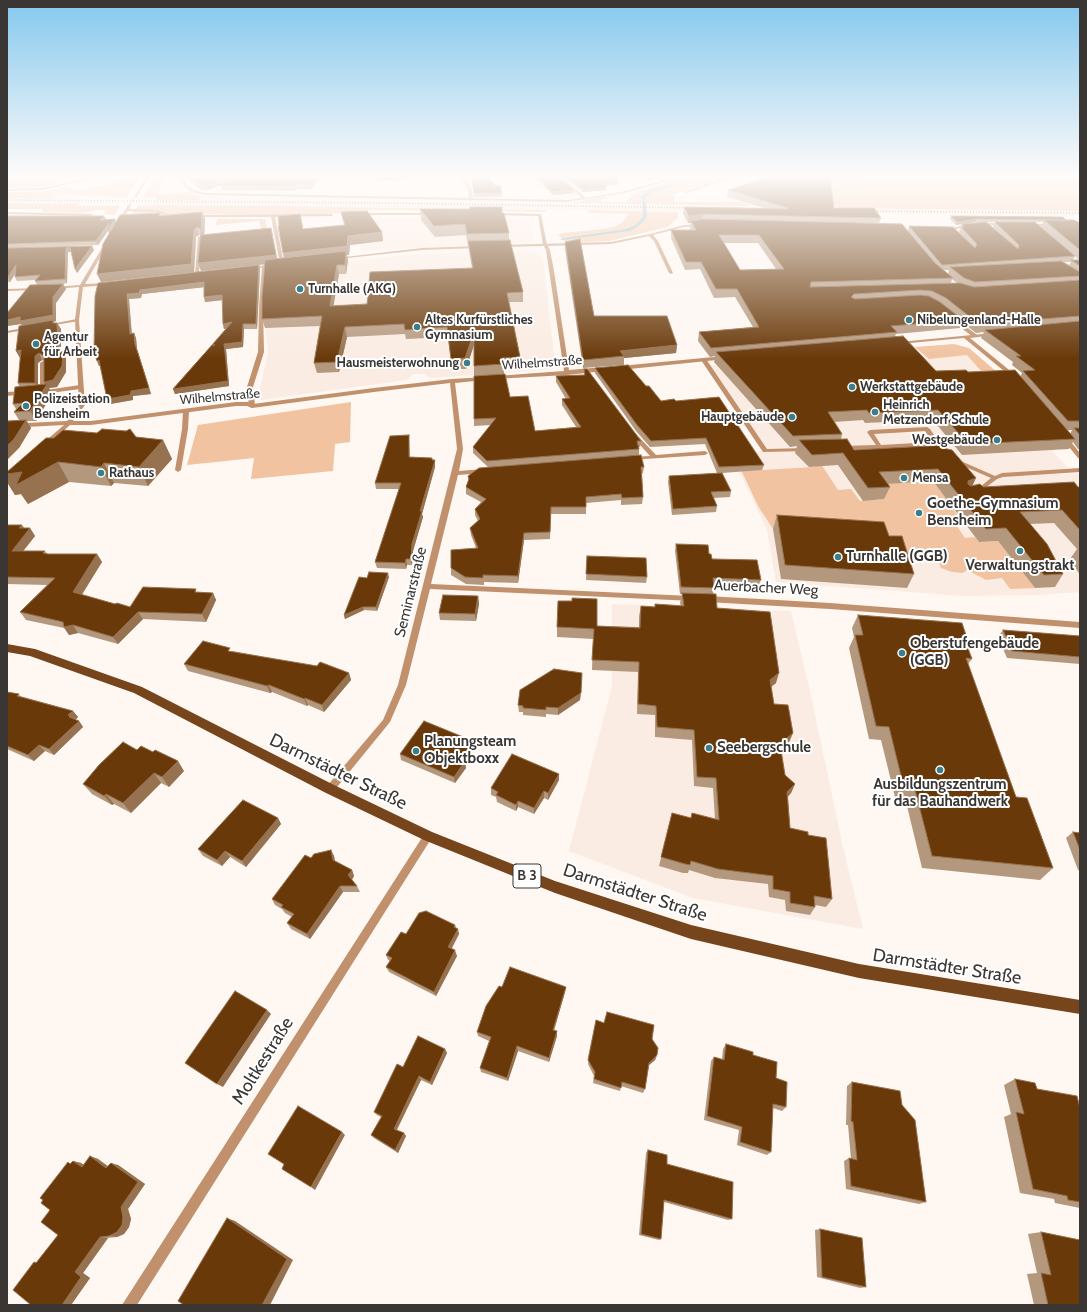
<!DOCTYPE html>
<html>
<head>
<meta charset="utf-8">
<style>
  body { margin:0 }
  #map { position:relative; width:1087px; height:1312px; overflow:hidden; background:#fef7f2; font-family:Cabin,sans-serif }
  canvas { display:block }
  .frame { position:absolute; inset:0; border:8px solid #393634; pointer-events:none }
</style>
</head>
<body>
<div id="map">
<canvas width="1087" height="1312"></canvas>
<div class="frame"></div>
</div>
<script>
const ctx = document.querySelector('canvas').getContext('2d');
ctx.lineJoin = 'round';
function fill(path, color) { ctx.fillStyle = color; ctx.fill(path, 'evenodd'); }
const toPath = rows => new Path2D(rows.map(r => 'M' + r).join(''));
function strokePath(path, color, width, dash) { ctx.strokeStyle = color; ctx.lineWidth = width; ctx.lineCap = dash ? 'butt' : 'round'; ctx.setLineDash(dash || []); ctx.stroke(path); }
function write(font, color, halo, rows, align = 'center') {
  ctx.font = font + ' Cabin,sans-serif'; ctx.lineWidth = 4; ctx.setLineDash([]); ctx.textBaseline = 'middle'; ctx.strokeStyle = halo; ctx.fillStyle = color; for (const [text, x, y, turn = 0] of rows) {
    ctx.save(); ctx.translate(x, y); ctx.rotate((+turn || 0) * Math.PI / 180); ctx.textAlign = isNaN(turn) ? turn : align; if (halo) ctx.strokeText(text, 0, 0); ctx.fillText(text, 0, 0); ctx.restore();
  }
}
fill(toPath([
  [7,198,53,198,84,199,79,204,7,203],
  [156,200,278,200,1080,211,1080,216,272,206,150,206],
  [351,218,530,220,534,240,530,242,362,251],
  [531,251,539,253,544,263,555,366,552,369,432,378,426,376,425,374,413,374,407,380,261,400,258,398,268,352,265,320,318,265,415,254],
  [917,347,968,354,1031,426,1055,450,1052,451,1068,468,1056,469,1061,474,1077,473,1080,476,1080,486,1073,487,1080,495,1080,592,1036,595,962,596,776,582,767,530,731,454,762,451,705,366],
  [612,604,791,611,811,696,842,843,863,929,693,898,569,851,612,686]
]), '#faece2');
fill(toPath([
  [7,176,41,176,59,184,47,186,7,188],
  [116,176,140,176,127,197,58,194,53,198,7,198,7,192,41,192,67,187,81,190,125,180],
  [155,176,163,176,158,195,187,192,199,195,200,200,156,200,157,197,144,197],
  [689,176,729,176,674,194,674,202,742,202,753,206,573,203,603,196,609,199,602,199,601,202,626,202,634,194,640,191],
  [792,176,1080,176,1080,211,840,208,823,202],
  [7,203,79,204,76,206,120,206,115,215,104,214,107,210,95,210,81,213,43,212,43,209,7,209],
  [170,205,180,206,272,206,546,210,546,212,394,210,362,210,353,213,277,215,200,214,175,216,155,216,156,213,142,213,139,217,130,216,138,206],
  [588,210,678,212,678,218,667,227,609,241,567,243,558,235,562,233,603,229,616,226,623,222,628,214,589,213],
  [218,219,266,219,267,233,263,234,259,221,215,225],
  [954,344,969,348,998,373,982,372,967,355,929,359,915,347],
  [351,402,350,442,335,444,333,471,251,479,254,458,187,465,198,425],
  [734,455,762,470,814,467,821,464,838,490,851,489,860,501,884,499,875,484,941,481,951,506,964,524,956,525,965,538,975,537,979,542,998,541,1035,588,1010,589,1002,578,986,580,967,570,963,573,952,572,941,568,939,563,929,561,910,562,773,529,758,506]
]), '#f1c3a1');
fill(toPath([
  [701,176,704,176,653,192,645,197,647,216,643,222,637,227,629,231,562,240,560,239,627,229,635,225,641,220,643,216,642,196,651,190,701,176],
  [27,177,28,179,15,183,14,182,27,177]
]), '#74b1bd');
strokePath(toPath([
  [129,206,135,197]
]), '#d7d0cc', 3.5, [3.5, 2]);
fill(toPath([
  [458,176,462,176,471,187,473,198,471,201,468,200,469,198,467,187,458,176],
  [731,176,736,176,687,193,684,192,731,176],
  [803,176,817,177,857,176,859,177,817,179,803,176],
  [127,209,157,210,171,215,181,216,171,217,157,212,126,211,127,209],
  [360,213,431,213,433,214,431,215,359,215,360,213],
  [493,213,541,214,547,245,545,246,543,245,538,216,492,215,493,213],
  [332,214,333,216,275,217,284,264,282,265,280,264,271,217,193,217,191,216,193,215,332,214],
  [200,236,202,237,199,274,197,275,195,274,198,237,200,236],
  [264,265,266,266,263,306,264,352,253,387,255,406,252,408,249,406,247,387,258,352,259,306,262,266,264,265],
  [951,318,955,318,977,335,977,337,973,337,951,320,951,318],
  [77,319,79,320,79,321,48,326,46,325,77,319],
  [29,327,31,328,31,329,7,333,7,331,29,327],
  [702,359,706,359,767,449,806,448,809,450,808,451,763,452,701,360,702,359],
  [43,361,46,363,46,390,80,385,83,387,80,389,43,394,38,393,38,391,40,390,40,363,43,361],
  [24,391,27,393,26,394,7,396,7,392,24,391],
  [186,409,189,411,188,429,181,470,178,472,175,470,182,429,183,411,186,409],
  [927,427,930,429,940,444,939,445,880,449,842,450,839,448,842,446,876,445,867,432,870,430,927,427],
  [925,431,933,442,881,445,874,434,925,431],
  [954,458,995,476,1002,473,1080,468,1080,472,1003,477,997,479,977,494,975,493,975,491,991,478,952,461,951,460,954,458]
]), '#c1916d');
fill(toPath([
  [98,176,104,176,43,190,7,191,7,189,43,188,98,176],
  [146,176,150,176,136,198,134,198,146,176],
  [179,176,183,176,184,181,188,186,194,190,205,193,567,200,582,198,557,176,561,176,586,198,625,191,680,176,685,176,625,193,567,202,205,195,192,192,186,188,180,181,179,176],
  [128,205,131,206,119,224,117,224,128,205],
  [7,212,91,214,93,215,91,216,7,214,7,212],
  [969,223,1003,223,1005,224,1003,225,969,225,957,229,943,230,941,229,957,227,969,223],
  [701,224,700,226,684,227,653,235,658,241,673,273,671,274,669,273,654,241,649,236,611,244,548,246,550,250,554,271,569,370,604,367,607,369,604,371,567,375,494,379,493,378,496,376,564,371,546,250,544,246,502,247,501,245,611,242,650,234,684,225,701,224],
  [1027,224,1053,224,1055,225,1053,226,1026,226,1027,224],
  [106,241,109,242,85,284,108,283,110,284,108,285,83,287,79,320,85,405,73,421,91,421,236,402,248,402,253,404,374,388,452,379,487,377,488,378,485,380,455,383,463,449,459,471,483,469,486,471,483,473,458,475,431,584,691,596,694,597,695,599,694,601,430,589,406,685,390,722,333,792,330,793,327,792,325,789,327,786,383,720,398,685,457,449,450,383,374,392,252,408,247,406,236,406,91,425,70,425,46,446,42,446,42,444,64,425,7,428,7,424,67,421,76,410,79,405,75,320,79,287,54,289,52,288,54,287,80,285,106,241],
  [478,246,479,248,422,250,338,259,336,258,422,248,478,246],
  [275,264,277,265,276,266,249,269,247,268,275,264],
  [38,288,38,290,36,290,7,291,7,289,38,288],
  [993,333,995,333,995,335,970,338,1008,369,1016,378,1015,379,1011,379,1004,371,964,338,899,344,897,343,899,342,993,333],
  [724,356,727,358,726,359,620,370,617,368,620,366,724,356],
  [634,433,636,434,656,455,705,451,708,453,705,455,630,460,630,458,632,457,650,456,632,436,632,434,634,433],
  [1064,435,1066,436,1080,453,1080,459,1078,458,1061,437,1064,435],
  [707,596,830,603,1080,622,1080,628,830,609,707,602,703,599,707,596],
  [428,832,431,833,433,836,431,839,137,1305,122,1305,425,833,428,832]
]), '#c1916d');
fill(toPath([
  [7,644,35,649,142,687,334,785,432,832,555,881,691,925,859,964,1080,1000,1080,1014,859,978,691,939,555,893,424,840,326,793,134,693,30,656,7,652,7,644]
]), '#76451b');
strokePath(toPath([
  [7,200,389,203,695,208],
  [865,211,1080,213]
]), '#6c6865', 1.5, [1, 2]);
fill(toPath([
  [184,176,322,176,311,189,296,189,296,191,222,190,221,185,208,190,203,190,198,188],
  [533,176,558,176,574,190,574,193,553,195],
  [563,176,616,176,618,181,618,184,604,186,606,190,582,192],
  [472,182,496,186,501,185,502,197,474,197],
  [728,190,834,208,881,218,879,223,908,231,909,226,966,240,959,232,962,224,986,222,975,222,956,225,950,219,951,216,1066,220,1065,220,1080,223,1080,449,1078,449,1073,442,1069,449,962,455,933,420,865,423,863,420,834,422,842,434,841,439,854,450,947,449,972,485,983,487,1080,487,1080,575,1070,559,1077,549,1054,523,1030,524,1063,574,1055,587,1035,588,998,541,979,542,933,481,887,484,890,487,884,499,863,501,838,465,809,467,795,453,797,446,790,447,714,362,715,356,710,357,698,341,699,332,753,327,735,297,714,298,700,269,685,270,671,238,671,230,691,230,690,228,691,223,688,223,683,214,684,207,764,208,727,197],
  [987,222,995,222,993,227,1001,235],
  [1001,222,1043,222,1041,228,1074,255],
  [724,243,758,243,776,269,740,270],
  [1075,256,1079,260,1073,260],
  [1064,262,1071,262,1069,265],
  [944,270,949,270,948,274],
  [952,279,957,283,951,283],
  [962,322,976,333,984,332,981,338,1013,362,1012,365,1022,373,1020,377,968,372,936,371,895,336,896,334,960,328],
  [1068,430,1072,430,1070,434],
  [420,209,502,213,509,233,509,240,523,292,523,302,509,302,520,357,521,367,504,368,504,374,474,376,474,344,466,369,452,369,448,337,406,339,405,334,347,337,339,372,317,373,314,363,320,326,265,328,262,319,265,264,199,235,196,237,194,272,101,282,110,232,108,231,98,245,7,248,7,216,104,216,106,219,115,219,116,222,160,213,162,216,202,212,205,219,204,235,271,228,277,258,284,258,283,253,303,229,344,225,341,212,382,232,383,241,350,245,349,255,347,255,348,260,346,274,339,274,333,306,367,304,472,268,468,245,466,235,435,237,421,220],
  [565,242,594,316,677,345,676,353,624,358,624,365,583,368,565,249],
  [92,246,94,250,77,273,75,269,71,252,68,252,67,283,63,284,66,289,56,303,56,321,53,322,54,323,57,323,61,329,61,351,66,357,66,372,57,387,49,388,52,394,36,421,27,421,31,428,19,448,19,420,14,412,16,409,13,404,19,386,18,383,20,358,16,351,22,325,21,324,7,326,7,313,37,285,35,281,36,280,17,281,15,277,15,274,10,282,7,282,7,248],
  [42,360,44,361,44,382,45,384,38,385,38,363],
  [259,265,260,270,257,329,244,329,243,347,226,349,229,386,175,394,173,389,227,328,224,329,223,324,222,300,205,302,204,287,142,294,141,298,129,299,132,334,134,333,136,338,137,349,151,394,133,396,133,400,110,404,100,366,99,366,95,296],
  [595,368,646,386,661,401,676,401,764,465,762,470,722,473,731,491,730,497,713,498,717,506,716,512,672,515,668,482,669,476,717,473,705,444,650,447,636,431,595,373],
  [584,369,641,441,640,447,639,447,639,455,644,467,643,473,642,474,643,497,642,504,621,505,621,500,586,503,586,514,551,514,550,539,524,540,518,583,484,582,484,585,466,584,451,575,451,568,476,548,471,535,470,528,478,521,475,515,475,509,481,502,466,494,466,487,468,481,468,476,488,467,473,453,473,447,491,425,474,426,474,419,510,397,535,431,576,427,562,405,562,399,566,399,556,382,556,376,584,375],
  [409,435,409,441,410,457,435,460,435,467,422,514,423,517,413,551,412,565,407,565,406,569,377,568,375,562,399,489,376,489,375,483],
  [136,437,163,440,172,459,148,486,114,483,111,486,69,482,28,504,21,494,15,495,7,482,7,472,54,438],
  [777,515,889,536,914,574,907,588,781,579,773,529],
  [7,525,24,528,30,528,35,536,23,551,45,551,47,554,97,554,102,562,82,595,115,604,130,607,198,592,213,593,216,600,206,622,143,619,118,644,78,633,69,635,64,628,26,620,20,612,47,585,7,584],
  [676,544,709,554,712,559,761,580,758,587,714,585,714,588,713,594,717,608,776,683,771,687,774,704,793,733,789,742,781,749,785,775,795,784,791,793,788,797,790,828,808,835,832,899,826,907,815,905,815,907,810,915,786,911,785,900,769,897,768,884,715,878,689,870,688,873,683,873,659,866,672,813,691,818,715,819,713,788,694,786,692,740,655,737,655,715,637,714,638,672,592,670,593,639,557,637,557,627,597,626,639,627,639,616,641,606,655,607,681,606,680,603,682,594,680,594,675,551],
  [587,556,647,577,646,583,586,580],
  [389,577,377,611,364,610,345,619,344,615,367,578],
  [478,596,479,604,476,621,440,620,439,613],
  [858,615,969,644,967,646,972,659,968,664,1016,797,1053,868,1040,880,922,868,906,802,896,801,881,740,869,739,849,648,854,637,852,628],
  [1003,630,1080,636,1080,664,1007,658,998,637],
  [232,651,349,673,351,680,324,712,308,705,307,706,272,692,270,693,188,671,184,664],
  [582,673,580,700,558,715,546,714,546,717,523,715,523,712,519,712,518,705],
  [7,692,19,694,20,696,73,711,78,717,75,720,79,721,83,727,54,755,45,751,34,761,7,749],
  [473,741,474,748,465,762,466,768,455,783,401,760,400,754],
  [137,750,184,771,169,787,161,783,131,813,114,804,112,805,92,794,83,784],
  [559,780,548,800,544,798,534,814,518,807,516,811,497,802,496,797,491,795,491,788],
  [278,818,281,824,246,867,230,857,222,866,203,856,198,849],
  [1073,832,1080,833,1080,871,1078,870,1066,838],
  [331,850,334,856,335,861,352,870,354,876,352,880,357,886,360,892,343,892,310,939,291,929,287,923,292,917,285,913,282,909,275,905,272,899,311,858],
  [455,925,459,934,451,948,457,956,436,996,389,972,386,967,390,961,388,960,386,955,406,934],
  [502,987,565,992,554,1030,557,1036,549,1062,518,1051,508,1081,481,1072,480,1068,489,1041,478,1036,477,1032],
  [596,1020,652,1039,657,1055,655,1060,649,1065,645,1089,643,1093,621,1086,620,1091,593,1083,594,1076,588,1064],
  [726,1044,753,1055,776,1078,786,1107,782,1111,773,1108,771,1152,767,1155,737,1145,739,1130,704,1120,711,1061,714,1057,722,1059,723,1049],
  [445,1049,447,1053,432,1085,421,1080,397,1130,404,1133,406,1136,398,1153,374,1138,371,1135,381,1117,377,1115,374,1112,403,1067],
  [1015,1079,1080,1108,1080,1208,1055,1203,1054,1199,1020,1193,1004,1117,1011,1114,1004,1085],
  [852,1082,902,1105,926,1202,919,1204,846,1189,844,1161,849,1158,851,1159,848,1125,846,1125,847,1086],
  [648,1150,667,1164,732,1219,728,1220,664,1202,661,1239,659,1240,639,1235,646,1153],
  [90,1156,98,1159,108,1166,118,1165,145,1184,128,1209,131,1219,129,1227,124,1234,117,1237,108,1238,83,1273,90,1278,71,1305,31,1305,34,1262,37,1262,58,1235,50,1210,71,1163,73,1161,81,1163,84,1165],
  [820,1229,866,1287,860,1288,817,1277,815,1230],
  [1041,1232,1080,1305,1034,1305,1027,1274,1037,1273,1028,1234]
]), '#b4987e');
fill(toPath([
  [231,176,265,176,236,180,208,190,207,185],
  [317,176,322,176,311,189,310,184],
  [376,176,406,176,406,179,377,181],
  [646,176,677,176,645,180],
  [618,181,618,184,601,186,601,183],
  [606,187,606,190,582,192,582,189],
  [574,190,574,193,553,195,553,192],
  [202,212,205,219,204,242,201,235],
  [703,214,702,222,691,221,691,223,688,223,689,216],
  [104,216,106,220,100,220],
  [115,219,116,223,109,234,108,231,98,245,96,241,109,223],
  [976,219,975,222,956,225,957,222],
  [197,227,199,235,196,237,194,272,101,282,97,274,194,230],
  [271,228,278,263,201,271,198,263],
  [382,232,383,241,350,245,349,255,347,255,348,260,346,274,345,265,285,262,283,253,348,236],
  [92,246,94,250,77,273,75,269],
  [70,247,72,252,68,252,67,283,65,279,66,248],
  [16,265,18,269,10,282,8,277],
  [259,265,260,270,257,329,256,324],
  [337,265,339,274,332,315,330,306],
  [204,282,206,287,142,294,141,298,129,299,132,339,130,334,127,294,140,290],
  [63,284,66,289,56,303,56,321,53,322,56,326,53,323,23,327,21,324,7,326,7,320,53,297],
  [222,295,224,300,205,302,204,297],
  [232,322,234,327,224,329,223,324],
  [57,323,61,329,61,358,58,352],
  [243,324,244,329,243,347,226,349,229,386,175,394,173,389,224,344],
  [345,327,347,337,339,372,337,362],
  [474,332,475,342,466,369,465,358],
  [134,333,136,338,137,349,151,394,133,396,133,400,110,404,107,399,135,344],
  [677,345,676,353,624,358,624,356,620,351],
  [21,350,20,358,16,351],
  [63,351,66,357,66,372,57,387,49,388,52,394,36,421,30,411,46,386,44,382],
  [39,353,42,360,38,363,38,390,35,383,35,356],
  [99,360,102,366,99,366,97,361],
  [26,420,31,428,19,448,7,460,7,446],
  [163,440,172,459,148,486,139,467],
  [435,460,435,467,422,514,423,517,413,551,412,565,411,559,412,544,420,511],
  [58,462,69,482,28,504,21,494,15,495,7,482,7,474],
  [104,463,114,483,111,486,101,467],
  [976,478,970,491,962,493,968,481],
  [22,525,27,532,30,528,35,536,17,559,12,551,19,528],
  [524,533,524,540,518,583,518,576],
  [97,554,102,562,78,600,73,592],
  [406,559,407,565,406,569,405,563],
  [388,573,389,577,377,611,376,607],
  [213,593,216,600,206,622,202,614],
  [478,596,479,604,476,621,475,614],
  [363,607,364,610,345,619,344,615],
  [138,612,143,619,118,644,113,637],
  [73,625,78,633,69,635,64,627],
  [349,673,351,680,324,712,322,705],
  [779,673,776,683,767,690,770,680],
  [269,685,272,692,270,693,267,686],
  [581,693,580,700,558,715,558,708],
  [305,698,308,705,307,706,304,699],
  [73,711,78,717,74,721,69,717,68,715],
  [79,721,83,727,54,755,49,749],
  [793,733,789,742,776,753,780,744],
  [473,741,474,748,465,762,466,768,455,783,454,777,461,760],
  [39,745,45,751,34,761,28,755],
  [178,761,184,771,169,787,162,777],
  [154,773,161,783,131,813,123,803],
  [559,774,559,780,548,800,548,793],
  [795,784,791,793,783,801,787,792],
  [544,791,544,798,534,814,534,808],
  [106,794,114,804,112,805,104,796],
  [518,801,518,807,516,811,516,805],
  [278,818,281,824,246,867,242,861],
  [331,850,334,856,336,866,333,860],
  [225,851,230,857,222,866,217,860],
  [352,870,354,876,351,881,348,875],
  [340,886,343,892,310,939,307,934],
  [458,929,459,934,450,952,448,947],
  [455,950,457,956,436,996,434,992],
  [566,987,565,992,553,1034,553,1030],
  [267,1010,271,1014,223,1087,217,1084],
  [557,1031,557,1036,549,1062,549,1058],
  [517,1046,518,1051,508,1081,507,1078],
  [445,1049,447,1053,432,1085,430,1082],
  [657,1055,655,1060,647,1067,649,1063],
  [419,1076,421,1080,396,1131,394,1129],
  [342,1132,345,1135,315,1190,311,1187],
  [404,1133,406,1136,398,1153,395,1150],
  [90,1156,98,1159,114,1171,106,1168],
  [73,1161,81,1163,90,1170,82,1167],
  [111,1163,118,1165,145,1184,128,1209,131,1219,129,1227,124,1234,117,1237,109,1236],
  [227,1218,235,1221,293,1260,270,1305,262,1305],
  [100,1237,108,1238,83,1273,90,1278,71,1305,62,1305,75,1272]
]), '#967250');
const building = toPath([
  [189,176,231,176,207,185,202,185,196,183,189,176],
  [256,176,317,176,310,184,295,184,295,186,221,185,236,179,256,176],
  [473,176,487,176,496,186,501,185,501,193,474,193,472,182,473,176],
  [535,176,558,176,574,190,553,192,535,176],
  [566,176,616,176,618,181,601,183,606,187,582,189,566,176],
  [773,176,830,176,834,208,874,208,881,218,703,214,689,216,684,207,787,209,788,208,728,190,773,176],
  [470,207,502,207,502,213,504,213,509,233,467,234,465,224,434,226,420,209,470,209,470,207],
  [367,211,382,232,348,236,347,246,283,253,278,226,279,226,278,216,300,214,303,229,345,225,341,212,367,211],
  [202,212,201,235,271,228,276,255,198,263,201,230,197,227,194,230,191,264,97,274,103,244,120,215,160,213,159,216,202,212],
  [7,216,104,216,100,220,115,219,107,230,109,223,96,241,7,244,7,216],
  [951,216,1063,217,1066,220,976,219,957,222,951,216],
  [703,219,902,224,935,263,953,278,811,282,810,287,960,283,974,287,1080,280,1080,316,979,324,946,298,932,291,920,290,854,294,851,297,855,299,920,295,929,296,940,302,963,320,891,326,897,332,711,348,699,332,759,327,737,289,716,289,701,262,686,262,671,230,696,230,691,221,703,219],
  [719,235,759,235,784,269,740,270,719,235],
  [1044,220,1074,220,1080,223,1080,250,1044,220],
  [986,222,1018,249,1019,245,995,222,1035,222,1075,256,942,265,909,226,953,227,975,248,977,244,961,227,964,227,962,224,986,222],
  [580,239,594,316,667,316,677,345,620,351,624,356,583,360,565,242,580,239],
  [510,240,523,292,507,293,520,357,502,358,504,364,474,366,474,332,465,358,451,359,447,327,405,330,404,324,345,327,337,362,314,363,322,316,262,319,262,297,265,260,346,251,345,265,337,265,330,306,367,304,370,272,473,268,468,241,510,240],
  [92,246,75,269,70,247,66,248,65,279,35,281,40,275,15,277,16,265,8,277,7,277,7,248,92,246],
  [1071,260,1080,260,1080,266,1071,260],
  [1061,261,1080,272,1080,276,975,282,964,278,950,267,1061,261],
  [259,265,256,324,243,324,242,342,224,344,228,381,173,389,212,345,215,345,212,345,232,322,223,324,222,295,204,297,204,282,140,290,139,293,127,294,130,334,134,333,135,344,149,388,131,391,130,395,107,399,99,360,97,361,94,351,95,296,98,283,259,265],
  [63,284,53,297,53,315,20,321,20,317,7,320,7,313,30,285,63,284],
  [53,320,53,323,57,323,58,352,63,351,62,366,53,380,44,382,44,356,39,353,35,356,35,383,18,383,21,350,16,351,19,326,53,320],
  [1080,321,1080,421,1068,421,1023,371,1035,370,1016,356,1021,356,985,330,1080,321],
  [903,336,936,371,966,370,968,372,1015,370,1075,439,968,444,938,410,869,413,867,410,828,412,842,434,793,436,716,352,903,336],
  [628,365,646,386,649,386,661,401,674,399,676,401,719,397,764,465,719,467,706,438,651,441,637,425,595,368,628,365],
  [584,369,587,369,641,441,637,441,639,449,487,461,473,447,496,418,474,419,474,376,505,374,510,397,528,396,535,431,581,427,562,399,570,398,556,376,585,375,584,369],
  [47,384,30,411,14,412,23,403,13,404,15,387,47,384],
  [26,420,14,439,7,446,7,422,8,421,26,420],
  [1074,428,1080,428,1080,435,1074,428],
  [102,429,126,431,130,429,136,437,163,440,139,467,104,463,101,467,58,462,16,485,22,472,7,474,7,472,46,438,54,438,63,430,97,433,102,429],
  [409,435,409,457,432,458,432,460,435,460,420,511,422,511,412,544,411,559,406,559,405,563,375,562,401,483,375,483,390,436,409,435],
  [847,439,854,450,947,445,947,449,952,450,976,478,968,481,968,484,971,486,980,484,983,487,1074,482,1078,487,1080,487,1080,530,1062,510,1020,512,1047,544,1063,574,1044,575,1006,528,986,529,938,469,879,472,890,487,868,488,843,453,812,455,799,440,847,439],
  [641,455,644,467,641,467,643,497,622,498,621,494,586,497,586,507,551,507,550,532,524,533,518,576,483,575,483,578,465,577,451,568,451,550,478,548,470,528,480,519,475,509,486,499,466,487,469,479,468,476,479,468,641,455],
  [722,473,731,491,711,492,717,506,673,509,669,476,722,473],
  [777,515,884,522,889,536,902,536,914,574,785,565,777,515],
  [7,525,22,525,19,528,30,528,12,551,45,551,43,553,48,554,97,554,73,592,115,604,117,603,130,607,143,587,196,589,195,592,213,593,202,614,138,612,113,637,73,625,64,627,63,622,20,612,55,578,7,577,7,525],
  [676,544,708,545,709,554,711,554,712,559,757,560,761,580,713,578,714,588,681,587,676,544],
  [587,556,646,558,647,577,586,574,587,556],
  [369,572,388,573,376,607,363,607,344,615,359,577,367,578,369,572],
  [682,593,716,594,717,608,770,612,779,673,770,680,774,704,788,705,793,733,780,744,785,775,795,784,787,792,790,828,808,832,808,835,826,838,832,899,814,896,815,907,790,903,790,892,773,889,773,876,718,869,691,861,690,865,685,864,661,857,672,813,691,818,692,813,719,820,716,778,697,777,694,730,657,727,656,706,638,704,639,662,592,660,594,629,557,627,558,601,572,601,572,598,597,599,597,626,640,628,641,606,655,607,655,604,684,606,682,593],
  [443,595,478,596,475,614,439,613,443,595],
  [858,615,962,623,969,644,966,643,972,659,966,658,1016,797,1027,798,1053,868,932,856,915,790,904,788,889,727,876,726,855,635,863,635,858,615],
  [1003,630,1080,636,1080,657,1012,651,1003,630],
  [203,641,230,648,228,651,317,666,320,662,349,673,322,705,305,698,304,699,269,685,267,686,184,664,203,641],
  [554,669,582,673,581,693,558,708,546,707,546,710,523,708,523,706,518,705,520,690,554,669],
  [7,692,19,694,17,696,73,711,68,715,70,716,69,717,79,721,49,749,39,745,28,755,7,746,7,692],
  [424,721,473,741,461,760,465,761,454,777,400,754,424,721],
  [123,742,137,750,141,746,153,752,155,750,178,761,162,777,154,773,123,803,106,794,104,796,83,784,99,765,123,742],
  [512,754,559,774,548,793,544,791,534,808,518,801,516,805,496,795,498,792,491,788,512,754],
  [243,800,278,818,242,861,225,851,217,860,198,849,243,800],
  [1073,832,1080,833,1080,850,1073,832],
  [331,850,333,860,352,870,348,875,357,886,340,886,307,934,287,923,294,914,281,907,283,905,272,899,305,855,311,858,314,854,331,850],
  [426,911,455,925,454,927,458,929,448,947,455,950,434,992,386,967,392,958,386,955,401,932,406,934,419,913,426,911],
  [510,967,566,987,553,1030,557,1031,549,1058,517,1046,507,1078,480,1068,491,1037,477,1032,486,1006,499,986,502,987,510,967],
  [235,991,267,1010,217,1084,185,1063,235,991],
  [607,1012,654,1025,652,1039,658,1048,657,1055,649,1063,645,1089,622,1082,621,1088,594,1079,595,1072,588,1060,596,1020,604,1023,607,1012],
  [418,1036,445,1049,430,1082,419,1076,394,1129,404,1133,395,1150,371,1135,382,1116,374,1112,397,1064,403,1067,418,1036],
  [726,1044,753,1052,753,1055,777,1062,776,1078,787,1082,786,1107,773,1104,771,1152,740,1142,742,1127,707,1116,714,1057,724,1060,726,1044],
  [1015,1079,1035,1083,1037,1089,1077,1096,1080,1108,1080,1202,1068,1200,1067,1196,1033,1189,1016,1112,1024,1114,1015,1079],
  [852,1082,900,1091,902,1105,915,1120,926,1202,851,1186,849,1158,857,1160,853,1122,851,1121,852,1082],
  [298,1106,342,1132,311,1187,282,1169,284,1164,268,1154,298,1106],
  [648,1150,667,1155,667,1164,733,1182,732,1219,664,1200,661,1239,641,1234,648,1150],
  [90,1156,106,1168,111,1163,138,1182,121,1207,123,1217,122,1225,117,1232,109,1236,100,1237,75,1272,81,1277,62,1305,31,1305,13,1290,34,1262,36,1263,58,1235,41,1222,50,1210,41,1203,43,1200,40,1198,68,1162,70,1164,73,1161,82,1167,90,1156],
  [227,1218,287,1259,262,1305,184,1305,178,1301,227,1218],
  [820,1229,862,1238,866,1287,822,1277,820,1229],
  [1041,1232,1080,1240,1080,1305,1048,1305,1041,1273,1051,1275,1041,1232]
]);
fill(building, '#69390a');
strokePath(building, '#967250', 1);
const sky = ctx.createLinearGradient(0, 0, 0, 359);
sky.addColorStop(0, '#84c8ee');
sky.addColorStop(0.49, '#fffbf9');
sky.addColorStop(1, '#fffbf900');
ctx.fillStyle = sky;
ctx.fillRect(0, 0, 1087, 359);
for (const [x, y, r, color] of [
  [300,289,4,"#387e8b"],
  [909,320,4,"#387e8b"],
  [417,327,4,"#387e8b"],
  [36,344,4,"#387e8b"],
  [467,363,4,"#387e8b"],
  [852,387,4,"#387e8b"],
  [26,406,4,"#387e8b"],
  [875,412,4,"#387e8b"],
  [792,417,4,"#387e8b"],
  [997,440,4,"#387e8b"],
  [101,473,4,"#387e8b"],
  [904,478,4,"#387e8b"],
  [919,513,4,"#387e8b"],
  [1020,551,4,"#387e8b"],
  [838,557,4,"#387e8b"],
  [902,653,4,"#387e8b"],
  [709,748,4,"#387e8b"],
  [416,751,4,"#387e8b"],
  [940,770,4,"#387e8b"]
]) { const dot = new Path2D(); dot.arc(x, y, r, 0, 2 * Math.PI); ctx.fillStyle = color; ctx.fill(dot); strokePath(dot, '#fff', 1.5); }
write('bold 13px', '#393634', '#fff', [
  ["Turnhalle (AKG)",308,289],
  ["Altes Kurfürstliches",425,320],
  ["Gymnasium",425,335],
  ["Nibelungenland-Halle",917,320],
  ["Agentur",44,337],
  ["für Arbeit",44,352],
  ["Hausmeisterwohnung",459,363,"right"],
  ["Werkstattgebäude",860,387],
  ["Polizeistation",34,399],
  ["Bensheim",34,414],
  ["Heinrich",883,405],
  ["Metzendorf Schule",883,420],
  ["Hauptgebäude",784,417,"right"],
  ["Westgebäude",989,440,"right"],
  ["Rathaus",109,473],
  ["Mensa",912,478]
], 'left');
write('13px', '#393634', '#fff', [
  ["Wilhelmstraße",542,363,-4],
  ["Wilhelmstraße",220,397,-5]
]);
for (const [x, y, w] of [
  [527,876,28]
]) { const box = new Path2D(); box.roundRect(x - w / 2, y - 12, w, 24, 3); ctx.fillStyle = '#fff'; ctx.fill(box); strokePath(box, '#393634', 1); }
write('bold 14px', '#393634', null, [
  ["B 3",527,876]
]);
write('bold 15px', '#393634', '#fff', [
  ["Goethe-Gymnasium",927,504],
  ["Bensheim",927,521],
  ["Turnhalle (GGB)",846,557],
  ["Verwaltungstrakt",1020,566,"center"],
  ["Oberstufengebäude",910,644],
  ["(GGB)",910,661],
  ["Planungsteam",424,742],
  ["Objektboxx",424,759],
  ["Seebergschule",717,748],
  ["Ausbildungszentrum",940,785,"center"],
  ["für das Bauhandwerk",940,802,"center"]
], 'left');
write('15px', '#393634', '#fff', [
  ["Auerbacher Weg",766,588,3],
  ["Seminarstraße",411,592,-76]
]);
write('18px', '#393634', '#fff', [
  ["Darmstädter Straße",338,772,26],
  ["Darmstädter Straße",635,893,18],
  ["Darmstädter Straße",947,967,9],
  ["Moltkestraße",263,1061,-58]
]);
</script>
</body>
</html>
